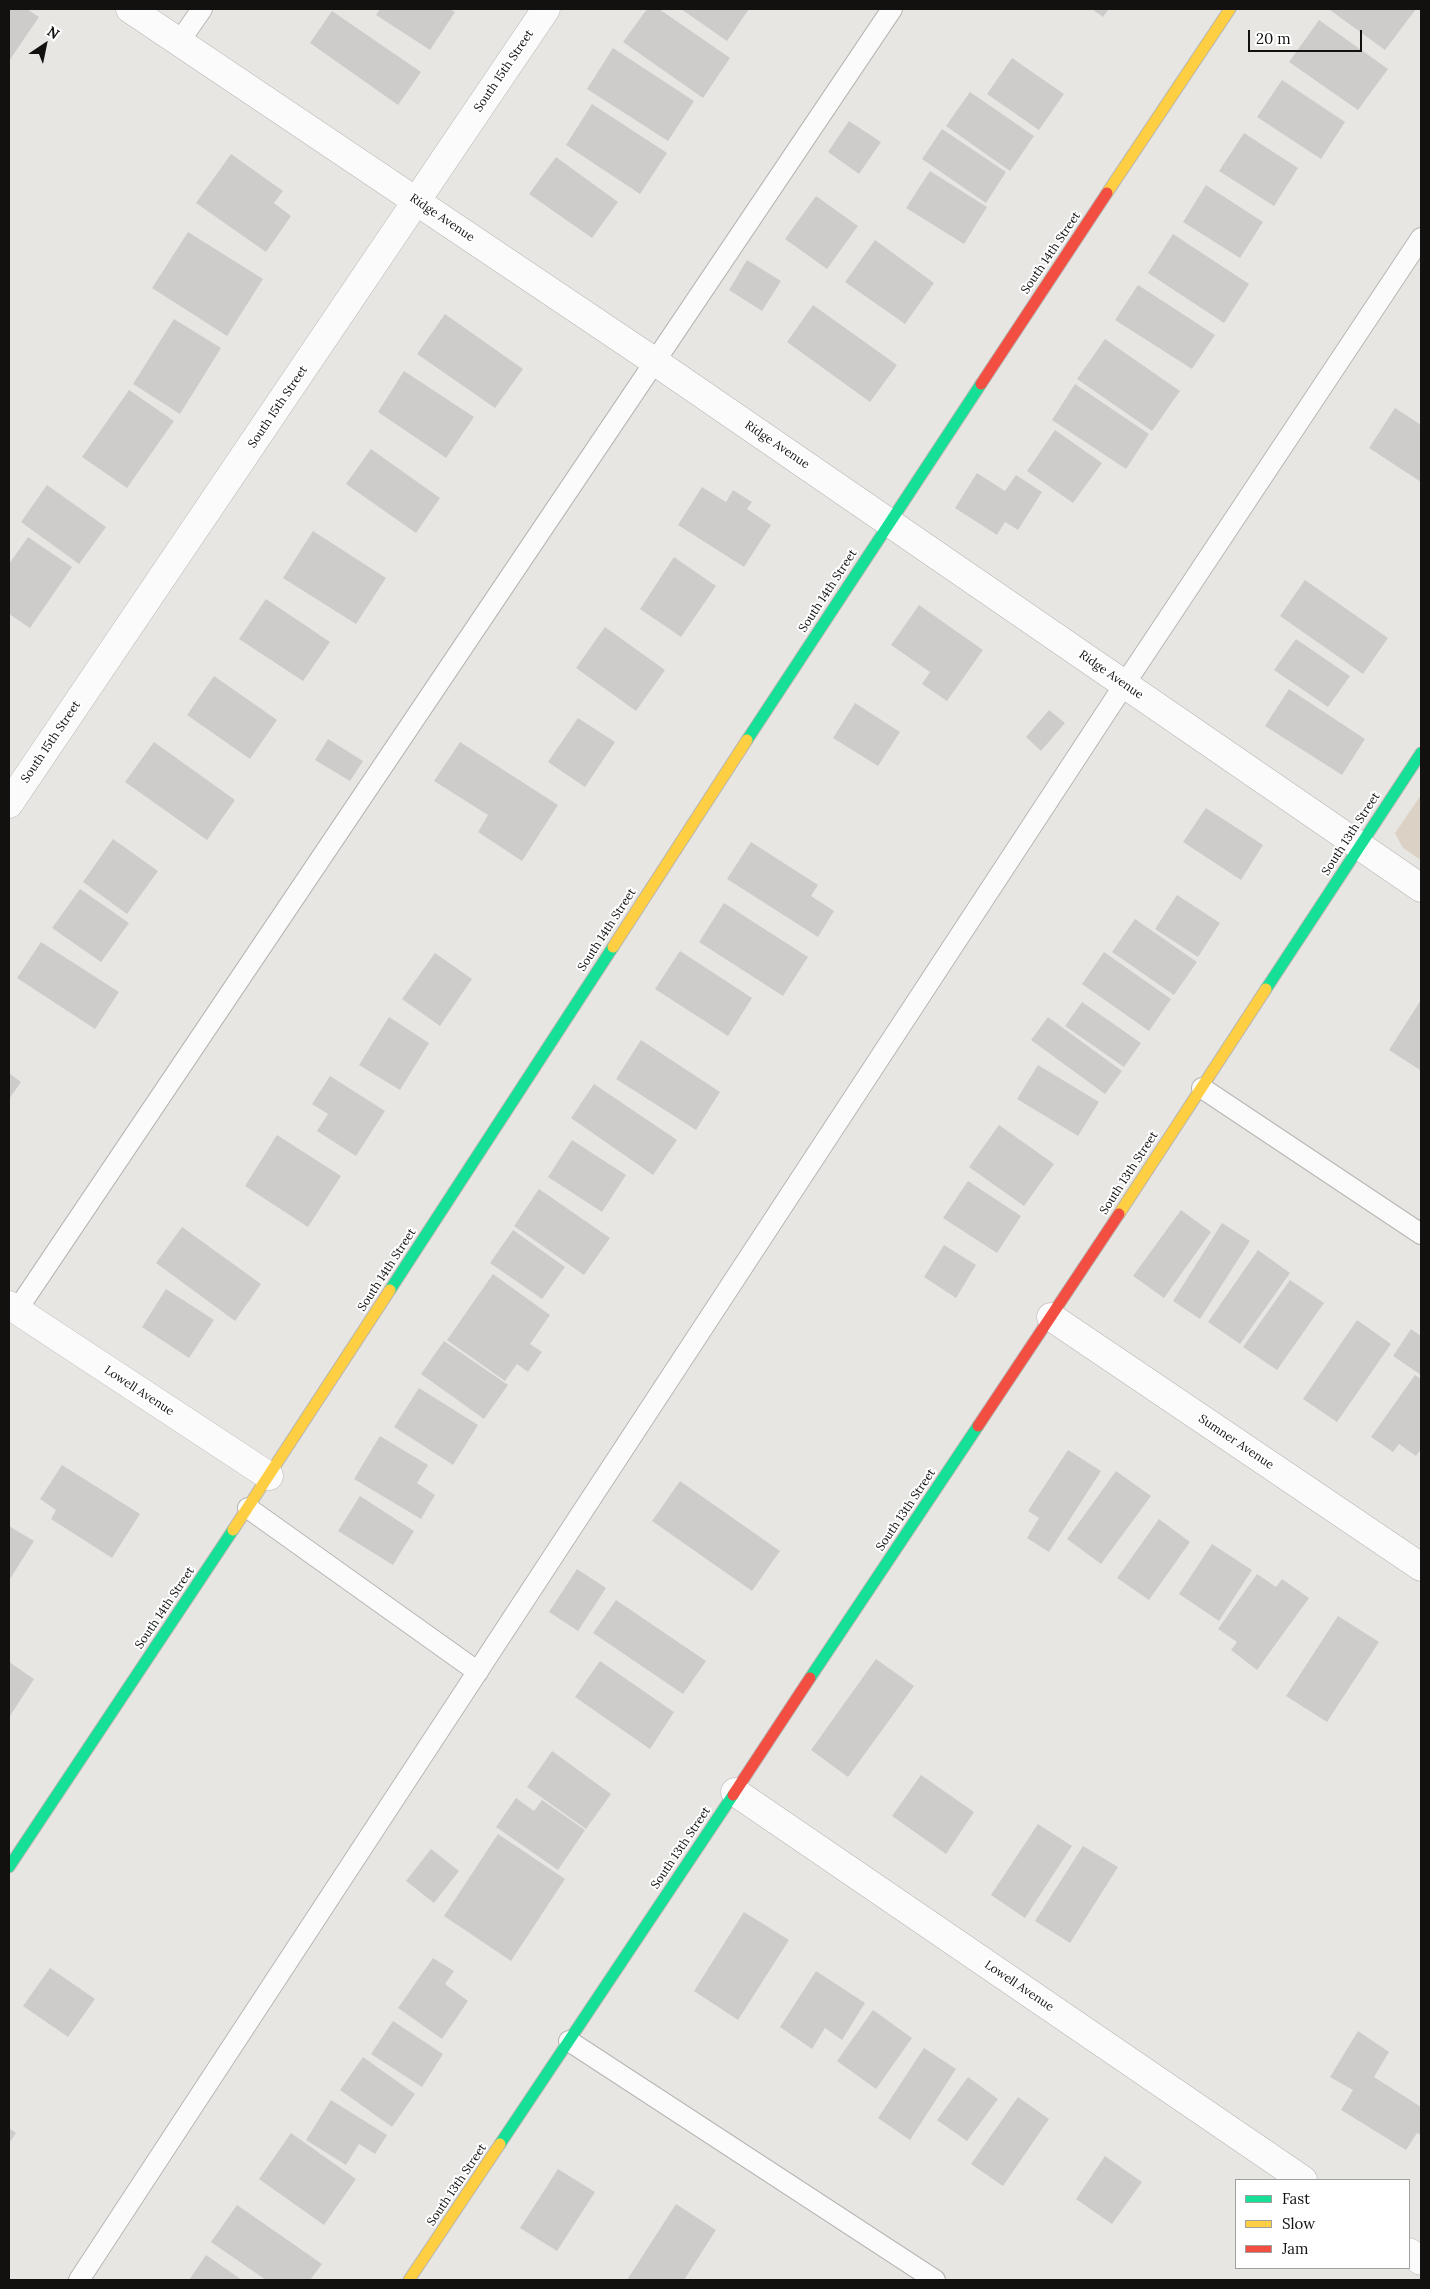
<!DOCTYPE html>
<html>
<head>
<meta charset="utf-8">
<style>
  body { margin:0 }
  #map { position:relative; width:1430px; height:2289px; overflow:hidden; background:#e8e6e3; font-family:Lora,serif }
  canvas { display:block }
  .frame { position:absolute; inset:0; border:10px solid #121110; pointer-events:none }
  .legend { position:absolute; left:1235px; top:2179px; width:175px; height:90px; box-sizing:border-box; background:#fff; border:1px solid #a0a09f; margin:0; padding:6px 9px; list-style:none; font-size:15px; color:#121110 }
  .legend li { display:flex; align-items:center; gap:10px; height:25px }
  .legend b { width:25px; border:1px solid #a0a09f }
  .north { position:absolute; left:20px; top:20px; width:50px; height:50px; -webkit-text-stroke:4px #fff; paint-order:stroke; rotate:34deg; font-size:14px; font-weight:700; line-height:20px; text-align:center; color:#121110 }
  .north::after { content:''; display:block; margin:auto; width:18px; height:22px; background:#121110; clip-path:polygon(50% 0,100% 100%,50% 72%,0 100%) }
  .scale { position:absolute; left:1248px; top:30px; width:114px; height:22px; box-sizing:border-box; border:2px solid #121110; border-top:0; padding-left:6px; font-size:15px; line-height:18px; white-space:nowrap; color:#121110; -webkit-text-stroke:4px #fff; paint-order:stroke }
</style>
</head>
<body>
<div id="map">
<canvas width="1430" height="2289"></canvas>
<div class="frame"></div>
<ul class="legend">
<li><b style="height:6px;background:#16e098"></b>Fast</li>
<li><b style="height:6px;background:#ffcf43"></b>Slow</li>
<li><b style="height:6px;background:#f24e42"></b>Jam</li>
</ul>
<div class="north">N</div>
<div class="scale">20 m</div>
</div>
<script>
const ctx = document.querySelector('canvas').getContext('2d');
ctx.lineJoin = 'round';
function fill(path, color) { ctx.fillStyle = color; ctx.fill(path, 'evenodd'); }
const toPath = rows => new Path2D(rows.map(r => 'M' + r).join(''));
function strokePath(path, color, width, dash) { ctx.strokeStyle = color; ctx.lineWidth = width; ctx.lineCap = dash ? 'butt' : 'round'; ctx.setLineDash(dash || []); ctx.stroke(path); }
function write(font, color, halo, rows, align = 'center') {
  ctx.font = font + ' Lora,serif'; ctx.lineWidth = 4; ctx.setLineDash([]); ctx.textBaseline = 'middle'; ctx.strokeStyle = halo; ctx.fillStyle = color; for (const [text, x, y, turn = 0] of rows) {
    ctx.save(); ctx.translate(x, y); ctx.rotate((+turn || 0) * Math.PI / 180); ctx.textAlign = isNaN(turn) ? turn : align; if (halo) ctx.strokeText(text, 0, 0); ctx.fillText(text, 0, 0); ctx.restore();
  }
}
fill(toPath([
  [1421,795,1421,860,1403,848,1395,833]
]), '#dbd1c5');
fill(toPath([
  [9,9,27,9,39,17,9,61],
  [380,9,450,9,455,12,430,50,376,15],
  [647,9,659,9,730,58,703,98,623,42],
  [681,9,749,9,727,41],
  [1092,9,1109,9,1103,17],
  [1331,9,1416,9,1385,50,1330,10],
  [332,11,421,72,398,105,310,43],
  [1319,20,1388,69,1358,110,1289,62],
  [613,48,694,101,668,141,587,89],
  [1012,58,1064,94,1039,130,987,94],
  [1282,80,1345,122,1321,159,1257,117],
  [970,92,1034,136,1010,171,946,126],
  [592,104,667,153,640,194,566,145],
  [849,121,881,142,859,174,828,152],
  [942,129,1006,172,986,203,922,159],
  [1244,133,1298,168,1274,206,1219,171],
  [231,154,283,191,274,203,291,216,266,252,196,203],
  [556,157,618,202,592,238,529,194],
  [930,171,987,207,964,244,906,208],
  [1206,185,1263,222,1240,258,1183,222],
  [816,196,858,226,827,269,785,239],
  [188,232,263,279,227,336,152,288],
  [1173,234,1249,284,1224,323,1148,273],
  [875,240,934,283,905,324,845,282],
  [747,260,781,281,762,311,729,290],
  [1138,285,1215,335,1192,369,1115,320],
  [813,305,897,365,870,402,787,342],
  [445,314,523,369,495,408,417,354],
  [174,319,221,348,180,414,133,384],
  [1105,339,1180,391,1152,431,1077,379],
  [404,371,474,417,446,458,378,412],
  [1075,384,1149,434,1126,469,1052,420],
  [129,390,174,421,127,488,82,457],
  [1395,408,1421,425,1421,482,1369,448],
  [1055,430,1102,463,1073,503,1027,471],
  [371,449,440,498,416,533,346,484],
  [977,473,1005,491,1016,475,1042,492,1018,530,1005,522,997,535,955,508],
  [47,485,106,527,79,564,21,522],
  [702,487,726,502,733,490,752,502,747,509,771,525,744,567,678,525],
  [313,531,386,578,356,624,283,578],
  [28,537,72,567,30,628,9,614,9,564],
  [674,557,716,586,681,637,640,609],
  [1305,580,1388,638,1363,674,1280,616],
  [266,599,330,642,303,681,239,639],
  [919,605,983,650,947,701,922,684,930,672,891,645],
  [605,627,665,670,636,711,576,668],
  [1296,639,1350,676,1328,707,1274,670],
  [214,676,277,720,250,759,187,715],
  [1289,689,1365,739,1342,775,1265,726],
  [855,703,900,732,878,766,833,738],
  [1049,710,1065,723,1041,751,1026,737],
  [578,718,615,742,585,787,548,762],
  [328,739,363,761,350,781,315,760],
  [154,742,235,800,207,840,125,782],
  [460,742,558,805,522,861,478,832,488,815,434,781],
  [1206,808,1263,845,1241,880,1183,842],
  [113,839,158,871,127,914,83,882],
  [751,842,818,885,811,896,834,911,818,937,727,879],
  [80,889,129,923,101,962,52,928],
  [1177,895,1220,923,1198,957,1155,929],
  [724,903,808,957,783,996,699,942],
  [1135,919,1197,962,1174,995,1112,952],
  [41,942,119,992,95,1029,17,978],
  [680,951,752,998,728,1036,655,989],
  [1104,952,1171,999,1149,1031,1082,984],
  [435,953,472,979,440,1026,402,999],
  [1421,1000,1421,1068,1420,1070,1389,1050],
  [1082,1002,1141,1043,1124,1067,1065,1026],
  [389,1017,429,1043,400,1090,359,1065],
  [1048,1017,1122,1071,1105,1094,1031,1040],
  [641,1040,720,1092,696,1130,616,1079],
  [1038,1065,1099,1102,1078,1136,1017,1099],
  [9,1073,21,1082,9,1099],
  [330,1076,385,1111,356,1156,317,1131,328,1114,312,1104],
  [594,1084,677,1140,653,1175,571,1118],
  [999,1125,1054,1164,1024,1206,969,1167],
  [277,1135,341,1176,308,1227,245,1186],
  [572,1140,626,1175,602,1212,548,1177],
  [968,1181,1021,1216,997,1253,943,1218],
  [539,1189,610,1238,584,1275,514,1226],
  [1181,1210,1211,1232,1164,1298,1133,1276],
  [1222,1223,1250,1241,1200,1319,1173,1301],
  [182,1227,261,1284,235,1321,156,1263],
  [513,1230,565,1267,542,1299,490,1263],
  [944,1245,976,1265,956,1298,924,1277],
  [1258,1250,1290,1273,1240,1344,1208,1322],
  [493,1274,550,1315,530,1344,542,1352,528,1372,517,1364,505,1381,447,1340],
  [1290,1280,1324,1303,1277,1370,1243,1347],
  [166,1289,214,1320,189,1358,142,1327],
  [1357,1320,1391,1344,1337,1422,1303,1399],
  [1411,1329,1421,1336,1421,1375,1393,1356],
  [444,1341,508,1385,484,1419,421,1374],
  [1415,1375,1421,1379,1421,1449,1416,1456,1399,1444,1393,1452,1371,1437],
  [419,1388,478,1425,453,1465,394,1427],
  [380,1436,428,1465,417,1483,435,1495,421,1519,354,1479],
  [1068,1450,1101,1471,1049,1552,1027,1538,1039,1518,1028,1511],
  [62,1465,140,1514,112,1558,51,1519,56,1510,40,1499],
  [1116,1471,1151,1496,1101,1564,1067,1539],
  [680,1481,780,1551,752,1591,652,1521],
  [360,1496,414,1531,393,1565,338,1531],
  [1159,1519,1190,1542,1149,1600,1117,1578],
  [9,1526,34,1541,10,1579,9,1578],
  [1212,1544,1252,1570,1219,1621,1179,1594],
  [577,1569,606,1588,578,1631,549,1612],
  [1257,1574,1276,1587,1282,1579,1309,1598,1257,1670,1231,1650,1237,1642,1218,1629],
  [616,1600,706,1661,683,1694,593,1633],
  [1338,1616,1379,1642,1327,1722,1286,1696],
  [876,1659,914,1686,848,1777,811,1750],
  [600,1661,674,1712,650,1749,575,1697],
  [9,1662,34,1679,10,1716,9,1715],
  [552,1751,611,1794,586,1829,527,1787],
  [921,1775,974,1812,946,1854,892,1816],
  [516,1798,534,1811,542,1800,585,1830,558,1870,496,1827],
  [1038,1824,1072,1846,1025,1918,991,1895],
  [498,1834,565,1879,511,1961,444,1916],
  [1083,1846,1118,1867,1070,1943,1035,1921],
  [431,1849,459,1871,434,1903,406,1881],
  [744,1912,789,1940,738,2020,694,1991],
  [433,1958,454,1971,445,1984,468,2001,442,2039,398,2008],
  [50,1968,95,1999,68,2037,23,2006],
  [816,1971,865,2003,842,2040,825,2028,812,2049,780,2027],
  [873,2010,912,2038,876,2089,837,2061],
  [393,2021,443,2054,422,2087,371,2054],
  [1358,2031,1389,2052,1374,2077,1421,2107,1421,2135,1417,2133,1406,2150,1341,2110,1353,2090,1330,2077],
  [924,2048,956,2069,910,2140,878,2118],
  [363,2057,415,2094,392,2127,340,2090],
  [968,2077,998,2099,967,2141,937,2120],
  [1018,2097,1049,2119,1003,2186,971,2164],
  [331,2100,387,2135,375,2154,359,2144,346,2165,306,2140],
  [9,2128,16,2133,9,2143],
  [291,2133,356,2179,324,2225,259,2179],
  [1105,2156,1142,2182,1112,2224,1076,2199],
  [558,2169,595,2192,557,2251,520,2228],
  [676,2204,716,2230,684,2280,627,2280],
  [237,2205,322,2264,310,2280,266,2280,211,2242],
  [206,2255,242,2280,189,2280]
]), '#ceccca');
const lane = toPath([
  [179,42,202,9],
  [1202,1088,1421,1234],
  [17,1310,892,9],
  [248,1508,478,1672],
  [569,2041,935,2280],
  [79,2280,1124,685,1421,238]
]);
const street = toPath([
  [130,9,654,361,1421,888],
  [9,804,546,9],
  [9,1305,269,1476],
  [1051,1317,1421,1567],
  [735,1792,1303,2180],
  [1409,2252,1421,2261]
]);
const fast = toPath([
  [747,740,981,384],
  [1266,989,1421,753],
  [390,1290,613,947],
  [810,1678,978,1426],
  [9,1867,233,1530],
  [500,2144,733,1795]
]);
const slow = toPath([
  [1107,193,1230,9],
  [613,947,747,740],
  [1119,1214,1266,989],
  [233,1530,390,1290],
  [409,2280,500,2144]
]);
const jam = toPath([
  [981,384,1107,193],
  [978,1426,1119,1214],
  [733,1795,810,1678]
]);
strokePath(lane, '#b7b5b3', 22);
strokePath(street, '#b7b5b3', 29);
strokePath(fast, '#b7b5b3', 13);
strokePath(slow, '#b7b5b3', 13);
strokePath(jam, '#b7b5b3', 13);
strokePath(lane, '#fcfbfb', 20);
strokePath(street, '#fcfbfb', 28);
strokePath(fast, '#16e098', 11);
strokePath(slow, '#ffcf43', 11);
strokePath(jam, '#f24e42', 11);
write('12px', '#121110', '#fff', [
  ["South 15th Street",504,71,-56],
  ["Ridge Avenue",442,218,34],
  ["South 14th Street",1051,253,-56],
  ["South 15th Street",278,407,-56],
  ["Ridge Avenue",777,445,34],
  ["South 14th Street",828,591,-57],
  ["Ridge Avenue",1111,675,35],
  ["South 15th Street",51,742,-56],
  ["South 13th Street",1351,834,-57],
  ["South 14th Street",607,930,-57],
  ["South 13th Street",1129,1173,-57],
  ["South 14th Street",387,1270,-57],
  ["Lowell Avenue",139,1391,33],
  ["Sumner Avenue",1236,1442,34],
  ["South 13th Street",906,1510,-56],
  ["South 14th Street",165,1608,-56],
  ["South 13th Street",681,1848,-56],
  ["Lowell Avenue",1019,1986,34],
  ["South 13th Street",457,2185,-56]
]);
</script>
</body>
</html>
